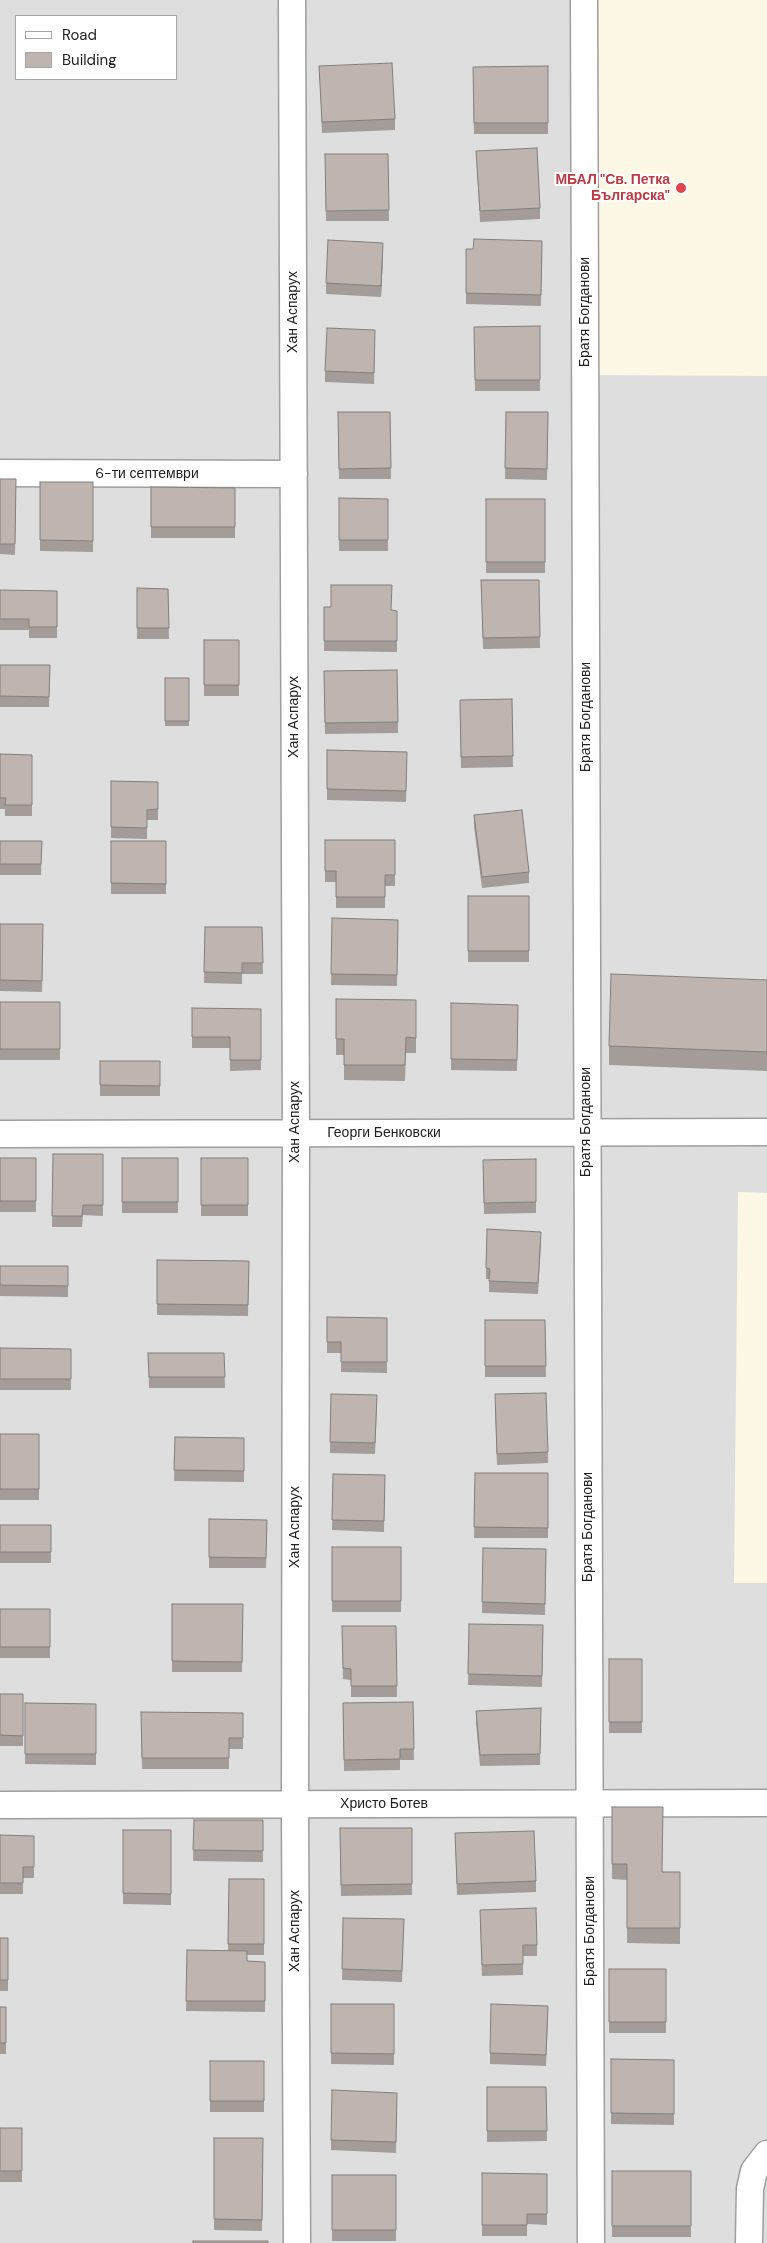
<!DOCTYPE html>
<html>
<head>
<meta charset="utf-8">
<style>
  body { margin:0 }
  #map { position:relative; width:767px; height:2243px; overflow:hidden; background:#f1ede9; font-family:"DM Sans",sans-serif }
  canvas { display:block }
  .legend { position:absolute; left:15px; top:15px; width:162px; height:65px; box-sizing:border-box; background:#fff; border:1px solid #a6a6a6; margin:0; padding:6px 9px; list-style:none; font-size:15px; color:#212121 }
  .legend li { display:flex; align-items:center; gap:10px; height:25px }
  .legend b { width:25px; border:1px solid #a6a6a6 }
</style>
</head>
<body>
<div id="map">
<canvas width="767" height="2243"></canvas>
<ul class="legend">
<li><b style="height:6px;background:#fff"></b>Road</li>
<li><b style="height:14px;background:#beb5b1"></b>Building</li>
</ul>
</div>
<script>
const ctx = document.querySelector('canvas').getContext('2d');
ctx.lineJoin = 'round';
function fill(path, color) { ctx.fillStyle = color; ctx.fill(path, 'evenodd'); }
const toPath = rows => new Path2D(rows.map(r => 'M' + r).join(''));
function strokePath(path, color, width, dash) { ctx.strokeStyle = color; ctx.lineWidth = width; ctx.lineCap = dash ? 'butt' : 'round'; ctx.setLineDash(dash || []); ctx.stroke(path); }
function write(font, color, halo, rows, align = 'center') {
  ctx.font = font + ' "DM Sans",sans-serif'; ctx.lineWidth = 4; ctx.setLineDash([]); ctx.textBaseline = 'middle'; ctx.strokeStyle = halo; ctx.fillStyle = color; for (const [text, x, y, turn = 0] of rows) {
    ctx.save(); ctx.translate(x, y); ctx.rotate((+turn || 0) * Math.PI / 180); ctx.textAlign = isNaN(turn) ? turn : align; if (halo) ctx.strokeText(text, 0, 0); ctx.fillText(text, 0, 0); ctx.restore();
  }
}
fill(toPath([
  [0,0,767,0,767,2243,0,2243],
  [16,16,176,16,176,79,16,79]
]), '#dfdede');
fill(toPath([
  [594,0,767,0,767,376,594,375],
  [738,1192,767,1193,767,1583,734,1583]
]), '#fdf8e5');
const street = toPath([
  [292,0,296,1134,295,1805,297,2243],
  [584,0,591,2243],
  [0,473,294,474],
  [0,1134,767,1132],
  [0,1805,767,1803],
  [749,2243,750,2189,754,2171,767,2154]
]);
strokePath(street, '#9e9e9e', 29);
strokePath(street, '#fff', 26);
fill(toPath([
  [319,66,395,119,395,130,322,133],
  [548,66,548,134,474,134,473,67],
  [476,151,540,208,540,219,480,222],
  [325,154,388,154,389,221,326,221],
  [542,241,541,306,466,304,466,249,473,249],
  [383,254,381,297,326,294,326,283],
  [540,326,540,391,475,391,474,327],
  [375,330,374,384,325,382,325,371],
  [338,412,390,412,391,479,339,479],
  [506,412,548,412,547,480,505,479],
  [0,479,16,479,15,555,0,554],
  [40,482,93,482,93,552,40,551],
  [151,487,235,488,235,538,151,538],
  [339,498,388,499,388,551,339,551],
  [486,499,545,499,545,573,486,573],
  [481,580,539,580,540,648,483,649],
  [137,588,168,589,169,639,137,639],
  [0,590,57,591,57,638,29,638,29,630,0,630],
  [324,607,397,611,397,652,324,651],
  [204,640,239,640,239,696,204,696],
  [0,665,50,665,49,707,0,707],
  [397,670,398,733,325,734,324,671],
  [165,678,189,678,189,726,165,726],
  [512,699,513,767,461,768,460,700],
  [327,750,407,752,406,802,327,800],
  [0,754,32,755,32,816,5,816,5,809,0,809],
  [111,781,158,782,158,820,147,820,147,839,111,838],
  [474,815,529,872,529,883,482,888,474,826],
  [325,840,395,840,395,886,385,886,385,908,336,908,336,882,325,882],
  [0,841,42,841,41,875,0,875],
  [111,841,166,841,166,894,111,894],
  [468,896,529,896,529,962,468,962],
  [332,918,398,920,397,986,331,985],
  [0,924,43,924,42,992,0,991],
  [205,927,262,927,263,974,242,974,242,984,204,983],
  [767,980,767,1071,609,1065,609,1046],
  [336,999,416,1000,416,1053,406,1053,405,1081,344,1080,344,1055,336,1055],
  [0,1002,60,1002,60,1060,0,1060],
  [451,1003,518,1005,517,1071,451,1070],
  [192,1008,261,1009,261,1070,230,1071,230,1048,192,1048],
  [100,1061,160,1061,160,1096,100,1096],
  [53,1154,103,1154,103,1216,83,1215,82,1227,52,1227],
  [0,1158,36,1158,36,1212,0,1212],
  [122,1158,178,1158,178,1213,122,1213],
  [201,1158,248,1158,248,1216,201,1216],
  [536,1159,536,1213,484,1214,483,1160],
  [541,1243,538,1294,489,1292,489,1279,486,1279,486,1268],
  [157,1260,249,1261,248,1316,157,1315],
  [0,1266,68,1266,68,1297,0,1296],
  [327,1317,387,1318,387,1373,341,1372,341,1353,327,1353],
  [485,1320,545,1320,546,1377,485,1377],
  [0,1348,71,1349,71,1390,0,1390],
  [148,1353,224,1353,225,1388,149,1388],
  [331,1394,377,1406,375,1454,330,1453],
  [495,1405,548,1452,548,1463,497,1465],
  [0,1434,39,1434,39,1500,0,1500],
  [175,1437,244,1438,244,1482,174,1481],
  [475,1473,548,1473,548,1538,474,1538],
  [333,1474,385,1475,384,1532,332,1530],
  [209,1519,267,1520,266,1568,209,1568],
  [0,1525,51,1525,51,1563,0,1563],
  [332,1547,401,1547,401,1612,332,1612],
  [483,1548,546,1549,545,1615,482,1613],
  [172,1604,243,1604,242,1672,172,1672],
  [0,1609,50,1609,50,1658,0,1658],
  [469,1624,543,1625,542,1687,468,1685],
  [342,1626,396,1626,397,1697,351,1697,351,1680,343,1679],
  [609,1659,642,1659,642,1733,609,1733],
  [0,1694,23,1694,23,1746,0,1746],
  [413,1702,414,1760,400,1760,400,1770,344,1771,343,1703],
  [25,1703,96,1704,96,1765,25,1764],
  [541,1708,540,1765,480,1766,476,1722,476,1711],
  [141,1712,243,1713,243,1749,229,1749,229,1769,142,1769],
  [612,1807,663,1872,680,1872,680,1944,627,1943,627,1880,612,1879],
  [194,1820,263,1820,263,1862,193,1861],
  [340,1828,412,1828,412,1895,341,1896],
  [123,1830,171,1830,171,1905,123,1904],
  [455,1833,536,1881,536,1892,457,1895],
  [0,1835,34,1836,34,1878,23,1878,23,1894,0,1894],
  [229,1879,264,1879,264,1955,247,1955,247,1961,265,1962,265,2012,186,2011,187,1950,228,1951],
  [343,1918,404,1919,402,1982,342,1980],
  [480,1920,537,1945,537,1956,523,1956,523,1975,482,1976],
  [0,1938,8,1938,8,1991,0,1991],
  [609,1969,666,1969,666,2033,609,2033],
  [331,2004,394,2004,394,2065,331,2064],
  [0,2007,6,2007,6,2054,0,2054],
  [548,2017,546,2066,490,2064,490,2053],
  [611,2059,674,2060,674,2125,611,2124],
  [210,2061,264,2061,264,2112,210,2112],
  [487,2087,546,2087,547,2141,487,2142],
  [397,2093,396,2153,331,2150,331,2140],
  [0,2128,22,2128,22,2182,0,2182],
  [214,2138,263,2138,262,2231,214,2230],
  [612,2171,691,2171,691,2237,612,2237],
  [482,2173,547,2174,547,2225,527,2224,527,2236,482,2236],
  [332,2175,396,2175,396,2241,332,2241]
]), '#a39c98');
fill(toPath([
  [383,243,383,254,381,297,381,286]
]), '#857f7c');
const building = toPath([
  [392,63,395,119,322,122,319,66,392,63],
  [548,66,548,123,474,123,473,67,548,66],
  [537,148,540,208,480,211,476,151,537,148],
  [325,154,388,154,389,210,326,211,325,154],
  [474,239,542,241,541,295,466,293,466,249,473,249,474,239],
  [328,240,383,243,381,286,326,283,328,240],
  [540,326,540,380,475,380,474,327,540,326],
  [327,328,375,330,374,373,325,371,327,328],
  [338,412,390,412,391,468,339,469,338,412],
  [506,412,548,412,547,469,505,468,506,412],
  [0,479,16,479,15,544,0,544,0,479],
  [40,482,93,482,93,541,40,540,40,482],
  [151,487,235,488,235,527,151,527,151,487],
  [339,498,388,499,388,540,339,540,339,498],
  [486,499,545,499,545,562,486,562,486,499],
  [481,580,539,580,540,637,483,638,481,580],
  [331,585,392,585,391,610,397,611,397,641,324,641,324,607,331,607,331,585],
  [137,588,168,589,169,628,137,628,137,588],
  [0,590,57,591,57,627,29,627,29,619,0,619,0,590],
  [204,640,239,640,239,685,204,685,204,640],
  [0,665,50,665,49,697,0,696,0,665],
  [397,670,398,722,325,723,324,671,397,670],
  [165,678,189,678,189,721,165,721,165,678],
  [512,699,513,756,461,757,460,700,512,699],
  [327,750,407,752,406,791,327,789,327,750],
  [0,754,32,755,32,805,5,805,6,798,0,798,0,754],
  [111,781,158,782,158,809,147,810,147,828,111,827,111,781],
  [522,810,529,872,482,877,474,815,522,810],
  [325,840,395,840,395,875,385,875,385,897,336,897,336,871,325,871,325,840],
  [0,841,42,841,41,864,0,864,0,841],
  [111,841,166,841,166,884,111,883,111,841],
  [468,896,529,896,529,951,468,951,468,896],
  [332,918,398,920,397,975,331,974,332,918],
  [0,924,43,924,42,981,0,980,0,924],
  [205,927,262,927,263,963,242,963,242,973,204,972,205,927],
  [611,974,767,980,767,1052,609,1046,611,974],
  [336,999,416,1000,416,1038,406,1037,405,1065,344,1065,344,1039,336,1039,336,999],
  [0,1002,60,1002,60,1049,0,1049,0,1002],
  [451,1003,518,1005,517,1060,451,1059,451,1003],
  [192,1008,261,1009,261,1060,230,1060,230,1037,192,1037,192,1008],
  [100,1061,160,1061,160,1086,100,1085,100,1061],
  [53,1154,103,1154,103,1205,83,1205,82,1216,52,1216,53,1154],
  [0,1158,36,1158,36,1201,0,1201,0,1158],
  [122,1158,178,1158,178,1202,122,1202,122,1158],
  [201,1158,248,1158,248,1205,201,1205,201,1158],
  [536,1159,536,1202,484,1203,483,1160,536,1159],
  [487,1229,541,1232,538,1283,489,1281,490,1269,486,1268,487,1229],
  [157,1260,249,1261,248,1305,157,1304,157,1260],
  [0,1266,68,1266,68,1286,0,1285,0,1266],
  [327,1317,387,1318,387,1362,341,1362,341,1342,327,1342,327,1317],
  [485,1320,545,1320,546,1366,485,1366,485,1320],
  [0,1348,71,1349,71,1379,0,1379,0,1348],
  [148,1353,224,1353,225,1377,149,1377,148,1353],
  [546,1393,548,1452,497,1454,495,1394,546,1393],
  [331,1394,377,1395,375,1443,330,1442,331,1394],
  [0,1434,39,1434,39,1489,0,1489,0,1434],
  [175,1437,244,1438,244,1471,174,1470,175,1437],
  [475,1473,548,1473,548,1528,474,1527,475,1473],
  [333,1474,385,1475,384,1521,332,1520,333,1474],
  [209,1519,267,1520,266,1558,209,1557,209,1519],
  [0,1525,51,1525,51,1552,0,1552,0,1525],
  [332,1547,401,1547,401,1601,332,1601,332,1547],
  [483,1548,546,1549,545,1604,482,1602,483,1548],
  [172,1604,243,1604,242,1662,172,1661,172,1604],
  [0,1609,50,1609,50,1647,0,1647,0,1609],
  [469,1624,543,1625,542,1676,468,1674,469,1624],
  [342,1626,396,1626,397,1686,351,1686,351,1669,343,1668,342,1626],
  [609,1659,642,1659,642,1722,609,1722,609,1659],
  [0,1694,23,1694,23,1736,0,1735,0,1694],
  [413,1702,414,1749,400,1749,400,1759,344,1760,343,1703,413,1702],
  [25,1703,96,1704,96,1754,25,1754,25,1703],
  [541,1708,540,1754,480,1755,476,1711,541,1708],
  [141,1712,243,1713,243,1738,229,1738,229,1758,142,1758,141,1712],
  [612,1807,663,1807,662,1872,680,1872,680,1928,627,1928,627,1864,612,1864,612,1807],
  [194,1820,263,1820,263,1851,193,1850,194,1820],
  [340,1828,412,1828,412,1884,341,1885,340,1828],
  [123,1830,171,1830,171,1894,123,1893,123,1830],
  [534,1831,536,1881,457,1884,455,1833,534,1831],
  [0,1835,34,1836,34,1867,23,1867,23,1883,0,1883,0,1835],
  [229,1879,264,1879,264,1944,228,1944,229,1879],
  [536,1908,537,1945,523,1945,523,1964,482,1965,480,1910,536,1908],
  [343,1918,404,1919,402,1971,342,1969,343,1918],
  [0,1938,8,1938,8,1980,0,1980,0,1938],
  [187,1950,247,1951,247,1961,265,1962,265,2001,186,2001,187,1950],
  [609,1969,666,1969,666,2022,609,2022,609,1969],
  [331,2004,394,2004,394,2054,331,2053,331,2004],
  [491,2004,548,2006,546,2055,490,2053,491,2004],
  [0,2007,6,2007,6,2043,0,2043,0,2007],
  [611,2059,674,2060,674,2114,611,2113,611,2059],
  [210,2061,264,2061,264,2101,210,2101,210,2061],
  [487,2087,546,2087,547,2131,487,2131,487,2087],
  [332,2090,397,2093,396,2142,331,2140,332,2090],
  [0,2128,22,2128,22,2171,0,2171,0,2128],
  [214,2138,263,2138,262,2220,214,2219,214,2138],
  [612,2171,691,2171,691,2226,612,2226,612,2171],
  [482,2173,547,2174,547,2214,527,2214,527,2225,482,2225,482,2173],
  [332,2175,396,2175,396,2230,332,2230,332,2175],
  [193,2241,268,2241,268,2243,193,2243,193,2241]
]);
fill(building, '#beb5b1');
strokePath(building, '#857f7c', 1);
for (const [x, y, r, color] of [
  [681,188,6,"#e0444e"]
]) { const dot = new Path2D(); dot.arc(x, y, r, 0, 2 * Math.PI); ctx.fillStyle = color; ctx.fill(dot); strokePath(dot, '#fff', 2); }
write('bold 14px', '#be3a42', '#fff', [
  ["МБАЛ \"Св. Петка",670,180],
  ["Българска\"",670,196]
], 'right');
write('14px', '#212121', '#fff', [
  ["Хан Аспарух",293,312,-90],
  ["Братя Богданови",585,312,-90],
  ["6-ти септември",147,474],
  ["Хан Аспарух",294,717,-90],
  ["Братя Богданови",586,717,-90],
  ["Хан Аспарух",295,1122,-90],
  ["Братя Богданови",586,1122,-90],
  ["Георги Бенковски",384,1133],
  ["Хан Аспарух",295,1527,-90],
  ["Братя Богданови",588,1527,-90],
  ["Христо Ботев",384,1804],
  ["Хан Аспарух",295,1931,-90],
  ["Братя Богданови",590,1931,-90]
]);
</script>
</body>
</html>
